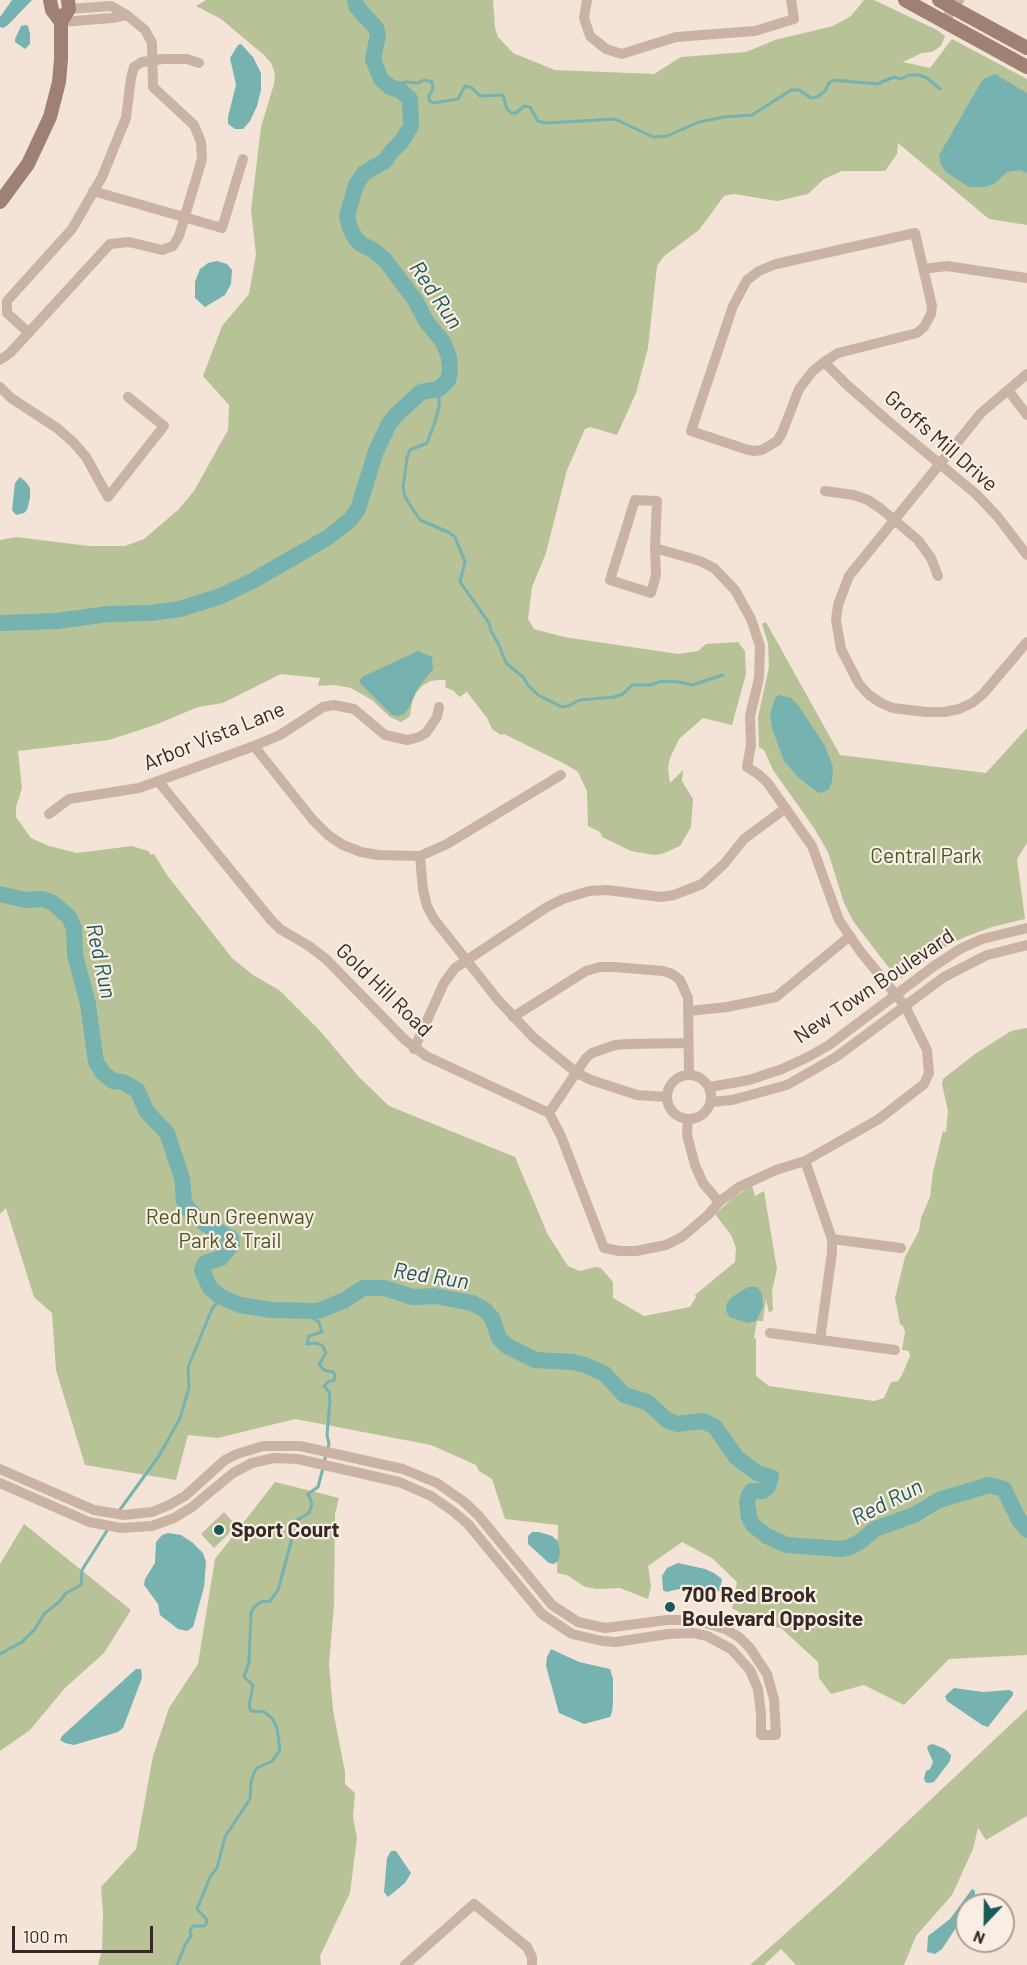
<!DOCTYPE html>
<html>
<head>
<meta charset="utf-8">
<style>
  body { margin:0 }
  #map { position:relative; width:1027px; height:1965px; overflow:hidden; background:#f3e4d7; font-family:Barlow,sans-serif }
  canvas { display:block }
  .north { position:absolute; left:955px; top:1893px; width:60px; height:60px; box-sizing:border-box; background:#faeee4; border:2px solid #ac9f98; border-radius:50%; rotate:202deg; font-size:16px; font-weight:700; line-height:24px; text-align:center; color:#362925 }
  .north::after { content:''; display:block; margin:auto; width:21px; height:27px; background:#185a5a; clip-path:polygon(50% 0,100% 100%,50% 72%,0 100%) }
  .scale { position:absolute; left:12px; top:1926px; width:141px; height:27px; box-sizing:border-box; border:3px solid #362925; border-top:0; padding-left:8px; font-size:18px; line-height:21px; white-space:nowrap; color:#362925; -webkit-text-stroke:4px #faeee4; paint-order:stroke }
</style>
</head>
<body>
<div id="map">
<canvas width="1027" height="1965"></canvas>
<div class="north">N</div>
<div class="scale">100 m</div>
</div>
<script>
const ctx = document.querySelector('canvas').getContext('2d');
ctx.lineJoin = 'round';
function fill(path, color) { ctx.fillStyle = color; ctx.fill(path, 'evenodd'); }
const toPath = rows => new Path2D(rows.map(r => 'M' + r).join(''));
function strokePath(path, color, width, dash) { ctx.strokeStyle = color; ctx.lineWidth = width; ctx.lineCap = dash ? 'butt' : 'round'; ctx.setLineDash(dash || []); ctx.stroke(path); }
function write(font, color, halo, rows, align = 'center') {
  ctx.font = font + ' Barlow,sans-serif'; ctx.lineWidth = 4.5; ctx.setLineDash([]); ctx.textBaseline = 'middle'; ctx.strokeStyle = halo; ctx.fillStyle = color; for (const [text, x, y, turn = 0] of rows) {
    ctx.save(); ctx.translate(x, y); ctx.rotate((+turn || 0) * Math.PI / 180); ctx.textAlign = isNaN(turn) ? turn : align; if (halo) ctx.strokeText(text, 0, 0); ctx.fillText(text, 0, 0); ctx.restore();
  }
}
fill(toPath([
  [206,0,493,0,495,28,498,37,513,53,555,70,654,74,681,57,746,52,775,40,833,26,851,16,864,0,874,0,937,30,945,36,941,46,932,52,922,53,903,62,930,68,952,39,1027,79,1027,225,989,219,898,143,897,154,885,171,842,171,824,179,808,194,777,201,734,194,724,196,699,230,664,256,657,266,648,348,636,393,617,435,590,427,585,429,567,470,546,553,532,587,528,619,534,629,564,637,678,654,698,651,706,644,738,642,745,651,746,674,732,725,703,718,679,739,670,758,668,768,670,783,683,770,682,781,693,799,691,827,680,846,662,854,654,855,631,851,602,837,600,832,588,826,587,791,578,772,565,764,504,734,501,735,492,729,487,718,467,692,459,697,454,691,445,687,446,680,439,680,430,681,422,686,416,693,412,702,410,716,401,722,390,717,372,700,351,688,334,685,318,686,320,678,281,674,223,703,198,707,155,725,109,740,18,751,22,788,16,807,16,817,31,838,49,846,77,853,132,846,148,851,151,855,154,854,167,875,232,958,253,975,279,990,322,1033,358,1076,389,1106,515,1157,548,1235,568,1266,580,1271,596,1267,601,1268,613,1282,613,1298,644,1316,690,1307,696,1297,695,1295,735,1262,736,1248,731,1235,715,1214,734,1197,750,1187,752,1186,755,1196,764,1191,777,1269,772,1291,773,1310,769,1313,766,1299,763,1321,757,1321,754,1338,756,1339,756,1376,769,1386,874,1401,884,1398,891,1382,898,1381,902,1375,910,1356,909,1351,902,1350,905,1332,903,1326,900,1324,895,1298,905,1257,919,1231,921,1218,930,1197,933,1172,943,1131,946,1132,948,1111,942,1084,943,1079,975,1054,1011,1031,1027,1028,1027,1655,949,1659,904,1705,864,1685,831,1694,819,1678,818,1662,781,1628,761,1625,732,1608,737,1582,712,1558,682,1542,648,1566,651,1587,648,1599,620,1588,598,1589,585,1587,567,1575,557,1573,558,1525,505,1519,492,1479,479,1471,476,1465,431,1445,295,1419,218,1438,188,1435,176,1480,85,1465,56,1370,52,1313,34,1297,6,1208,0,1214,0,540,16,537,89,546,125,546,144,539,178,510,194,491,228,430,229,405,203,376,222,326,249,294,256,254,251,210,261,127,274,84,275,74,271,63,264,55,221,19,196,6],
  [766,622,840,755,986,773,1027,728,1027,843,1017,859,1025,919,992,927,965,937,939,950,902,978,896,977,853,921,844,903,828,852,814,828,773,770,764,750,759,747,758,717,769,667,768,643,762,624],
  [275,1482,339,1498,335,1514,334,1606,329,1664,333,1710,345,1772,345,1784,355,1793,353,1817,357,1838,350,1893,320,1956,321,1965,98,1965,102,1950,103,1913,101,1887,136,1849,153,1756,169,1708,198,1664,215,1559],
  [224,1512,237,1526,214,1548,201,1534],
  [24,1524,131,1610,104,1653,65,1688,30,1730,0,1751,0,1564],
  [1027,1709,1027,1816,986,1840,978,1828,973,1849,952,1895,916,1936,904,1965,796,1965,781,1949,764,1965,750,1965,840,1885]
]), '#b7c297');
fill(toPath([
  [12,0,32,0,8,25,3,28,0,27,0,17],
  [26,25,28,26,30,34,30,44,25,49,15,42,15,39,21,26],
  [241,44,253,57,261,73,261,90,257,106,250,121,243,129,235,129,228,124,228,117,236,85,230,58,238,45],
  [995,74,1027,93,1027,173,1020,170,1007,172,994,184,984,187,969,187,946,172,940,163,939,155,983,79],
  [217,261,227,264,232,270,231,284,225,295,205,307,195,298,195,282,200,269,208,263],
  [20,477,26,482,30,488,30,498,27,510,24,513,16,515,12,510,15,483],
  [418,651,432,657,433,669,417,689,409,708,404,714,399,716,392,715,359,682,362,677],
  [779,695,791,698,798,705,825,746,833,767,832,781,829,789,822,793,816,791,799,778,784,761,772,728,770,714,775,698],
  [748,1287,757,1287,762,1293,763,1307,756,1321,748,1323,729,1317,726,1310,727,1303,732,1297],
  [532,1532,539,1532,552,1536,558,1541,560,1553,558,1561,554,1564,549,1563,528,1544,528,1536],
  [168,1533,181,1535,193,1543,203,1553,206,1562,204,1587,193,1627,187,1631,178,1629,160,1615,158,1604,144,1585,145,1579,155,1563,156,1542,162,1535],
  [678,1563,705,1569,714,1573,722,1579,720,1591,712,1593,684,1588,666,1592,663,1590,662,1576,667,1568],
  [551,1649,579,1662,610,1669,613,1679,613,1702,612,1712,610,1717,584,1724,559,1713,546,1666,547,1657],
  [136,1669,141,1669,142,1678,123,1728,118,1732,74,1745,65,1743,60,1740,62,1736],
  [954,1688,983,1692,1009,1690,1013,1692,1013,1695,988,1727,982,1725,947,1701,945,1696],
  [933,1744,945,1749,951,1755,950,1761,934,1782,928,1783,925,1782,924,1778,926,1771,930,1769,933,1762,927,1748,929,1745],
  [391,1851,396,1851,411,1873,405,1883,388,1897,384,1892,387,1858],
  [972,1889,975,1891,975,1897,970,1905,967,1905,967,1911,942,1949,935,1954,927,1952,928,1936,950,1919]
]), '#75b2b0');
strokePath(toPath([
  [390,87,406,82,418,83,424,80,432,82,433,90,429,95,429,100,433,103,458,99,465,86,472,88,480,96,503,95,507,109,511,113,516,113,524,106,530,107,538,121,546,123,615,119,653,137,667,136,699,122,724,117,752,115,791,90,799,90,811,98,817,97,825,91,829,83,834,80,877,84,894,77,901,79,909,75,919,75,927,78,940,89],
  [439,389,439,407,435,422,427,443,410,450,407,458,403,488,405,497,420,520,448,532,455,537,465,562,460,582,489,623,491,631,499,645,506,663,523,677,528,685,538,695,562,707,568,706,580,700,614,697,623,694,632,685,650,685,662,681,679,682,692,685,723,675],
  [311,1311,311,1317,319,1322,322,1332,309,1336,307,1344,316,1343,323,1346,326,1353,319,1364,324,1370,333,1372,335,1375,334,1381,329,1381,324,1386,329,1392,330,1401,327,1435,329,1444,324,1462],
  [119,1511,159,1456,180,1418,189,1388,188,1367,212,1309,221,1297],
  [0,1654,22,1642,35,1629,44,1614,59,1602,66,1593,81,1585,82,1570,108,1529],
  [177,1965,185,1945,191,1936,190,1931,193,1926,204,1926,206,1924,207,1920,197,1909,210,1877,217,1868,225,1837,250,1799,251,1782,254,1773,257,1768,272,1761,280,1750,277,1728,272,1718,264,1712,251,1711,249,1706,253,1685,244,1677,249,1662,251,1613,254,1607,261,1602,270,1601,278,1590,297,1520,309,1513,312,1504,308,1494,318,1487,323,1468]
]), '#75b2b0', 3);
strokePath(toPath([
  [0,623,56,621,109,614,151,613,180,609,221,596,254,580,327,538,350,520,358,509,376,451,389,424,396,415,421,392,439,389,448,380,450,371,449,357,443,342,426,321,415,300,385,260,373,250,361,244,355,238,350,228,347,216,356,185,364,173,385,161,392,151,402,141,411,126,410,99,400,90,390,87,381,79,373,59,378,35,376,28,356,6,355,0],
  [0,894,26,900,42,899,53,903,69,917,74,928,75,955,88,1004,96,1062,103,1073,113,1081,123,1082,137,1090,147,1112,167,1133,182,1178,184,1201,188,1209,205,1224,231,1238,232,1244,221,1258,205,1263,202,1270,210,1288,221,1297,240,1305,271,1310,318,1311,345,1300,363,1288,384,1288,413,1297,435,1296,472,1303,485,1310,492,1318,499,1338,507,1346,535,1360,573,1362,585,1365,605,1374,624,1395,647,1402,667,1420,677,1424,703,1421,715,1427,737,1458,757,1473,771,1477,768,1487,763,1491,752,1491,749,1495,747,1502,749,1517,753,1525,767,1536,786,1545,842,1549,850,1547,861,1541,875,1529,914,1515,939,1500,989,1485,1004,1489,1019,1520,1027,1530]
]), '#75b2b0', 16);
strokePath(toPath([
  [587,0,584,18,590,36,606,49,622,54,676,37,755,31,794,19,791,0],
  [944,21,959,0],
  [61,22,112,18,127,15],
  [93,191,222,228,243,159],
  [915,233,932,306,931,314,924,327,917,333,838,353,824,362,813,371,799,389,782,433,777,441,762,450,754,451,745,449,691,431,733,306,747,280,759,271,776,264,915,233],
  [923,269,947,266,1027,278],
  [29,333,7,313,7,301,72,229,102,177,126,118,131,78,134,67,142,62,163,59,187,59,199,63],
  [0,360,10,353,110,244,129,242,162,250,173,246,179,236,202,159,201,142,194,125,153,87,152,43,145,30,127,15,111,6,69,9],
  [824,362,846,384,888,421,976,494,997,516,1027,555],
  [1027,374,981,413,849,576,838,605,836,620,841,649,859,684,869,695,881,703,893,708,926,712,944,712,959,709,972,703,983,694,1027,642],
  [0,387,11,398,57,428,73,442,86,457,108,497,164,426,128,397],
  [1008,390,1027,415],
  [825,491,854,495,868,500,880,508,918,540,931,558,938,576],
  [254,746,313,820,328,835,343,845,361,852,378,855,420,856,447,844,561,775],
  [158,781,271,920,280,929,309,946,326,959,405,1040,426,1056,549,1113,586,1058,592,1053,615,1045,629,1044,687,1043],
  [49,814,69,799,139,788,254,746,280,735,323,707,334,705,354,709,385,735,408,740,419,737,426,733,437,717,439,707],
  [420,856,423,890,427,906,434,919,498,1000,534,1038,577,1073,591,1080,637,1095,667,1097],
  [689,1011,727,1007,776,997,850,936],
  [513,1017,586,971,600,967,614,967,663,971,672,974,680,980,688,998,689,1075],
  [414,1049,444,983,455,968,547,907,563,899,589,891,607,890,661,897,674,895,702,884,724,864,744,839,786,808],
  '667 1097a22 22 0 1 1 44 0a22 22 0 1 1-44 0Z',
  [710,1087,749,1080,782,1069,808,1057,829,1045,934,966,960,949,982,939,1027,928],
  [711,1102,732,1100,787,1085,836,1057,944,977,987,955,1027,945],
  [549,1113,561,1136,604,1248,620,1251,636,1251,666,1245,682,1237,708,1215,719,1202,739,1187,776,1170,805,1161,879,1119,924,1084,929,1073,927,1050,905,1006,860,951,839,920,812,846,767,782,758,774,747,767,751,745,750,716,759,678,760,646,751,619,735,590,714,568,700,561,655,548,656,575,651,593,610,580,635,500,657,501,655,548],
  [688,1120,687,1135,695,1165,703,1183,719,1202],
  [805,1161,832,1239,832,1252,820,1340],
  [832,1239,901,1248],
  [770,1333,895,1350],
  [0,1469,94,1510,124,1515,152,1512,169,1505,185,1496,225,1460,237,1454,263,1446,300,1446,403,1469,437,1483,463,1501,478,1515,552,1605,578,1622,605,1628,667,1620,696,1620,725,1629,739,1637,750,1648,767,1674,774,1699,776,1735,761,1735,761,1714,758,1689,750,1670,731,1649,707,1636,693,1633,668,1634,616,1642,602,1641,572,1634,542,1614,468,1524,454,1512,431,1496,399,1482,298,1459,274,1458,252,1463,233,1473,192,1507,174,1518,152,1526,121,1528,89,1522,0,1483],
  [405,1965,474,1904,527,1947,532,1957,532,1965]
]), '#cbb3a3', 10);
strokePath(toPath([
  [50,0,52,10,61,22],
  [905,0,1027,67],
  [939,0,1027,48],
  [0,202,28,164,50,117,59,82,61,59,61,22,69,9,68,0]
]), '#9f8174', 14);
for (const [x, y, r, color] of [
  [219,1530,6,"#185a5a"],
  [670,1607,6,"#185a5a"]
]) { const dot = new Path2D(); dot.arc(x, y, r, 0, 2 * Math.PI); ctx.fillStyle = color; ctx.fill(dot); strokePath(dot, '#faeee4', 2); }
write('21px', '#362925', '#faeee4', [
  ["Groffs Mill Drive",941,441,41],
  ["Arbor Vista Lane",214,736,-22],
  ["New Town Boulevard",874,986,-34],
  ["Gold Hill Road",384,990,44]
]);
write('21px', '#485628', '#faeee4', [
  ["Central Park",926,856],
  ["Red Run Greenway",230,1217],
  ["Park & Trail",230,1241]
]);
write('bold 21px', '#362925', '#faeee4', [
  ["Sport Court",231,1530],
  ["700 Red Brook",682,1595],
  ["Boulevard Opposite",682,1619]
], 'left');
write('italic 22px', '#185a5a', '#faeee4', [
  ["Red Run",436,295,56],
  ["Red Run",101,961,78],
  ["Red Run",431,1276,9],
  ["Red Run",887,1502,-27]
]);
</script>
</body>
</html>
